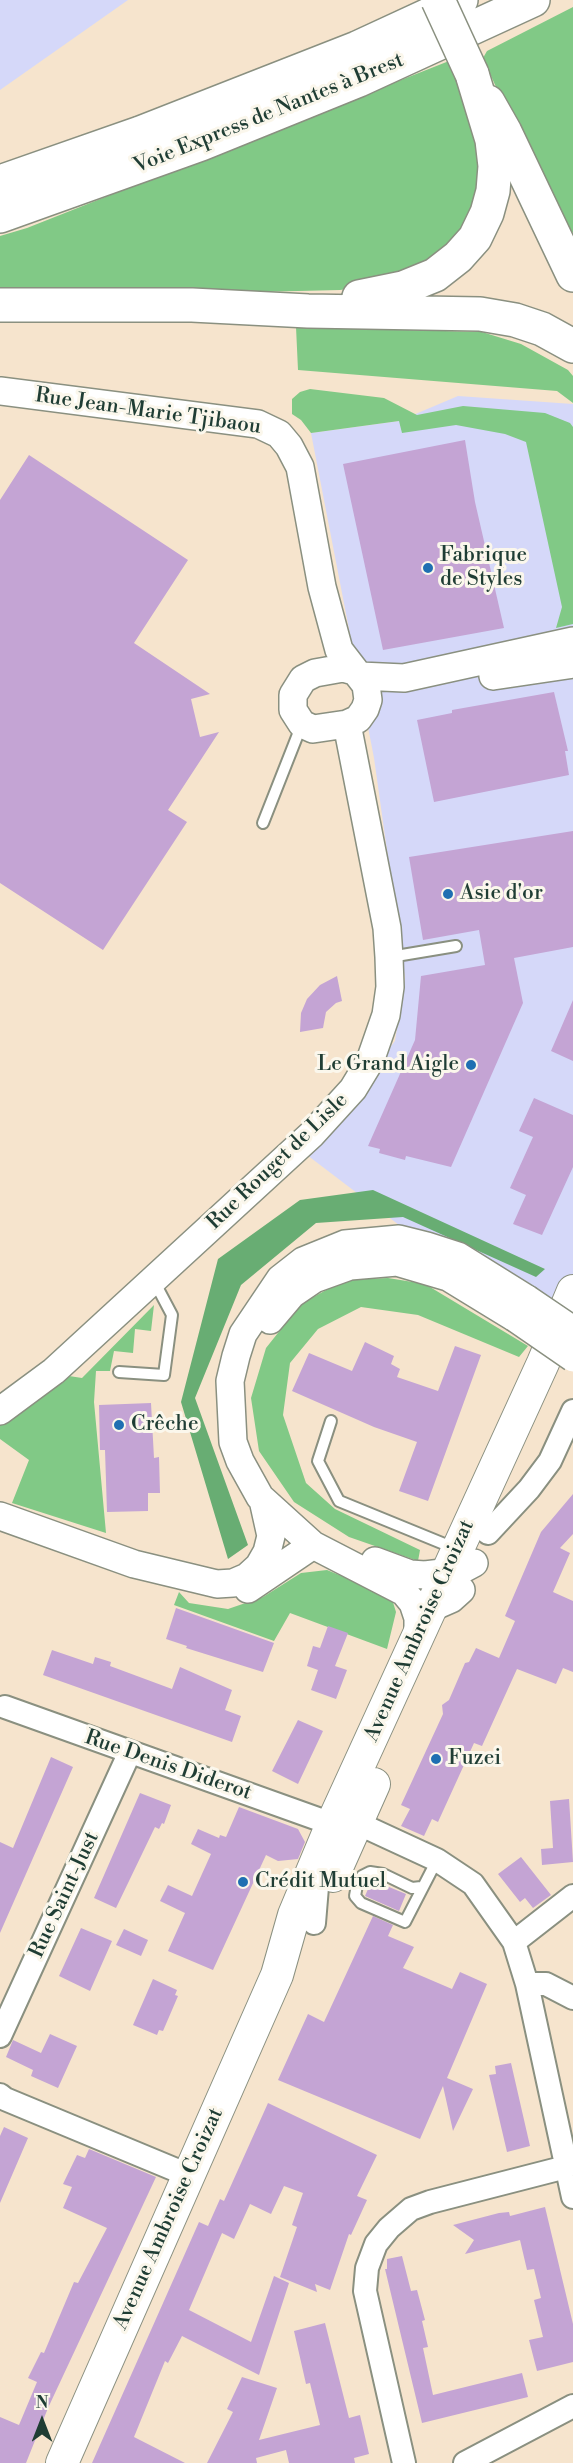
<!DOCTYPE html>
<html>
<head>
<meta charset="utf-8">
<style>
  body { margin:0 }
  #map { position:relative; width:573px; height:2463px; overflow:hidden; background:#f6e4cd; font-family:"Libre Bodoni",serif }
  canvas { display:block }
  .north { position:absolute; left:12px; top:2391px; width:60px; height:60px; -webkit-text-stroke:4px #fbf7ec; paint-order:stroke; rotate:0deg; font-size:16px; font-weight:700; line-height:24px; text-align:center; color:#1f3d34 }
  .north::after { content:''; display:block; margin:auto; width:21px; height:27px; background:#1f3d34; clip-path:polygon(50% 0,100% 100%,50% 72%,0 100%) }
</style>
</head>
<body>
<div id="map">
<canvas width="573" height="2463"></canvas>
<div class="north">N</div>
</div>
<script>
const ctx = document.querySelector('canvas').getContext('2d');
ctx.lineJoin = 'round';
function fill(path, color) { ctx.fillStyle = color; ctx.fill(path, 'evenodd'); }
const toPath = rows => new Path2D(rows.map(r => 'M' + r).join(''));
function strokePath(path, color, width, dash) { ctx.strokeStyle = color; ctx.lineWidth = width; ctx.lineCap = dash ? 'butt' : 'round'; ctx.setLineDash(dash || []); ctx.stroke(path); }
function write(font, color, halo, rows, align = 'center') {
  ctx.font = font + ' "Libre Bodoni",serif'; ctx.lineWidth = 6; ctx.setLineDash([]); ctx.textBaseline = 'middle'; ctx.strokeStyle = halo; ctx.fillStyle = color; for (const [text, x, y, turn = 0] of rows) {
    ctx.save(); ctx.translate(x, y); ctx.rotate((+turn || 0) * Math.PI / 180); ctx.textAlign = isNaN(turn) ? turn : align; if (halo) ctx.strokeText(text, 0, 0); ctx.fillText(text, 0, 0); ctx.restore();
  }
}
fill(toPath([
  [0,0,128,0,0,90],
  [458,396,573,404,573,1329,424,1244,307,1155,395,1041,405,978,374,758,311,433,399,421]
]), '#d5d8f9');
fill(toPath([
  [573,7,573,233,552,212,483,58,487,51],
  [449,61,476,137,483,176,473,212,456,242,418,268,383,284,340,290,256,292,0,288,0,236,27,228],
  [296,327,482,332,521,344,568,370,573,376,573,403,557,391,298,370],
  [310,389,384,398,417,415,463,406,545,413,570,423,573,427,573,624,556,628,562,607,526,442,505,434,456,425,402,433,399,421,311,433,301,420,292,414,292,399,300,392],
  [388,1278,425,1284,528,1346,519,1357,418,1315,361,1307,318,1329,290,1363,283,1415,306,1483,335,1509,420,1550,418,1561,349,1537,294,1502,259,1451,251,1398,266,1348,301,1304,344,1280],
  [154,1305,151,1331,135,1329,133,1353,114,1351,110,1371,96,1371,94,1402,106,1533,12,1503,29,1460,0,1439,0,1424,69,1376,82,1378],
  [327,1570,391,1596,396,1612,387,1649,290,1613,274,1641,174,1605,179,1592,189,1603,228,1609,263,1597,301,1573]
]), '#81c986');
fill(toPath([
  [373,1190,545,1269,536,1277,403,1217,316,1223,241,1285,195,1398,248,1545,228,1559,181,1402,218,1259,300,1200]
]), '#68ad73');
fill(toPath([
  [465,440,475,502,504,628,383,650,343,464],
  [29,455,188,560,134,643,210,694,191,699,200,737,219,732,168,810,187,822,103,950,0,883,0,500],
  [554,692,568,751,565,751,569,775,434,802,417,720,452,713,452,710],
  [573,831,573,947,514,958,523,1003,451,1167,406,1156,405,1160,379,1153,380,1149,368,1146,415,1040,421,976,485,965,479,930,423,940,409,857],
  [337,976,342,1001,336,1003,326,1012,323,1028,300,1032,301,1013,307,999,320,985],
  [573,1000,573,1061,551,1051],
  [534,1098,573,1115,573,1167,542,1235,513,1224,526,1195,510,1188,533,1137,519,1131],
  [365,1342,394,1356,391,1364,400,1369,397,1377,438,1391,455,1346,481,1355,428,1501,399,1491,417,1442,374,1427,292,1391,309,1353,352,1371],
  [151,1403,154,1458,159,1457,160,1493,148,1493,148,1511,107,1512,105,1450,100,1450,99,1405],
  [573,1494,573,1534,560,1548,570,1553,553,1592,573,1601,573,1672,563,1668,556,1684,517,1669,482,1746,474,1743,438,1822,432,1819,424,1836,401,1826,410,1809,401,1805,443,1714,442,1705,449,1700,465,1663,469,1662,476,1648,499,1658,515,1621,505,1616,541,1532],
  [176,1608,274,1643,263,1672,186,1648,187,1646,166,1639],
  [328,1626,348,1633,335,1666,347,1670,336,1699,311,1690,318,1670,307,1666,313,1646,320,1648],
  [52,1650,93,1664,95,1657,111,1662,110,1666,172,1689,180,1667,232,1690,225,1710,241,1716,232,1742,43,1675],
  [298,1720,323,1731,298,1784,272,1771],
  [51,1757,73,1767,0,1933,0,1842,13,1848],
  [140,1793,171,1805,164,1824,162,1823,159,1829,155,1827,116,1908,94,1898],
  [569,1799,573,1862,542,1865,541,1849,553,1848,550,1801],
  [239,1807,298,1829,305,1842,298,1859,278,1861,266,1855,213,1970,168,1951,185,1913,160,1901,168,1885,192,1896,211,1854,191,1844,198,1829,219,1838,220,1835,226,1837],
  [521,1857,551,1895,533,1908,525,1898,520,1902,498,1874],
  [372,1880,406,1894,399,1911,365,1896],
  [373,1916,393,1925,388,1936,414,1947,403,1968,452,1989,460,1972,487,1984,447,2078,473,2089,453,2131,443,2086,420,2139,278,2080,308,2014,324,2022],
  [81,1928,112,1941,90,1991,59,1976],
  [124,1929,148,1940,141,1956,116,1945],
  [153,1979,177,1990,175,1995,178,1996,163,2031,159,2030,157,2035,133,2025],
  [50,2034,77,2046,58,2088,31,2076,33,2070,6,2057,13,2040,41,2053],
  [511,2063,530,2146,507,2152,489,2075,496,2074,495,2066],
  [268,2103,377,2155,357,2196,367,2200,351,2235,349,2234,330,2290,315,2284,317,2292,280,2277,297,2227,292,2225,303,2193,284,2186,271,2214,250,2204,234,2239,222,2233,189,2310,251,2342,274,2276,289,2283,259,2375,182,2336,168,2363,165,2361,134,2437,185,2463,92,2463,199,2222,208,2226,220,2199,224,2201],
  [4,2127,28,2138,0,2203,0,2136],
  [89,2149,156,2177,48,2408,26,2463,0,2463,0,2417,19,2425,37,2382,28,2378,41,2352,44,2353,74,2282,78,2283,107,2228,63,2208,72,2187,63,2184,77,2155,85,2158],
  [545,2207,573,2324,573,2362,537,2371,529,2340,543,2337,534,2300,541,2298,534,2269,527,2270,520,2240,465,2254,474,2240,453,2225,499,2213,509,2212,510,2216],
  [402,2256,411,2291,417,2290,425,2320,422,2321,428,2347,423,2348,433,2395,522,2373,528,2397,422,2423,385,2269,387,2269,387,2259],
  [325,2323,349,2418,360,2415,369,2454,354,2458,355,2463,289,2463,286,2450,256,2458,257,2463,207,2463,233,2412,227,2409,242,2377,277,2388,259,2440,320,2425,310,2383,306,2384,294,2331]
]), '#c4a4d4');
const service = toPath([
  [263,823,302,724],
  [390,957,456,946],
  [119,1372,164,1375,172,1315,154,1281],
  [331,1421,318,1461,339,1501,454,1548],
  [421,1887,412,1888,383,1874,370,1872,362,1876,357,1885,355,1896,361,1903,405,1922,437,1860]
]);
const minor = toPath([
  [488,1533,529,1489,550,1461,573,1411],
  [5,1707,332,1824,357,1823,437,1860,473,1884,514,1942,527,1984,573,2197],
  [314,1923,317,1887,322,1875],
  [514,1942,573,1896],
  [527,1984,546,1984,573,1998],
  [0,2036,129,1754],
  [0,2095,5,2099,188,2175],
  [404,2463,365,2291,367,2268,376,2244,389,2228,411,2209,430,2202,566,2167],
  [465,2463,573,2406]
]);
const tertiary = toPath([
  [0,391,258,424,279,434,289,446,300,467,322,587,339,650,366,685,368,700,365,709,358,719,347,724,313,729,302,724,293,710,293,695,303,679,315,673,343,668,354,671],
  [360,676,404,678,573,641],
  [493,676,573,664],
  [270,1320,292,1294,314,1279,350,1266,397,1262,448,1277,515,1318],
  [0,1411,54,1371,312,1134,353,1089,370,1061,386,1015,390,987,389,957,387,928,347,724],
  [0,1516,134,1564,217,1584,233,1583,247,1577,259,1566,267,1552,271,1536,263,1500],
  [375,1561,410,1574,425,1575,459,1571,474,1563],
  [248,1589,313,1545],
  [417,1604,435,1606,451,1599,461,1590],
  [418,1638,418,1618,413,1603,404,1592,313,1545,260,1497,240,1461,233,1442,230,1381,236,1356,243,1334,280,1279,303,1261,345,1244,399,1239,427,1246,458,1256,527,1299]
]);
const secondary = toPath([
  [333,1876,374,1784],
  [62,2463,277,1975,294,1915,332,1824,543,1363,573,1291]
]);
const primary = toPath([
  [488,102,505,132,573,275]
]);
const trunk = toPath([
  [0,182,140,133,357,48,461,0],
  [0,216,201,144,359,80,533,0],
  [359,297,403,288,435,275,458,257,475,238,487,213,493,191,495,166,492,140,472,74],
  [0,305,192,305,308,311,480,314,515,320,542,329,573,346]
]);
strokePath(service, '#8a9080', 14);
strokePath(minor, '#8a9080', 26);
strokePath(tertiary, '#8a9080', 30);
strokePath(secondary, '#8a9080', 34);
strokePath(primary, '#8a9080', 36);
strokePath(trunk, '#8a9080', 36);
strokePath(service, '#fff', 10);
strokePath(minor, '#fff', 22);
strokePath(tertiary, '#fff', 27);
strokePath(secondary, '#fff', 32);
strokePath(primary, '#fff', 33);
strokePath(trunk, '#fff', 33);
const tertiaryBridge = toPath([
  [527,1299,573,1330],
  [515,1318,573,1358]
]);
const primaryBridge = toPath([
  [438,0,472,74]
]);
strokePath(tertiaryBridge, '#8a9080', 30, []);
strokePath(primaryBridge, '#8a9080', 36, []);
strokePath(tertiaryBridge, '#fff', 27);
strokePath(primaryBridge, '#fff', 33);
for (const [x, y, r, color] of [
  [428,568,6,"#1f6fb2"],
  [448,894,6,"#1f6fb2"],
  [471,1065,6,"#1f6fb2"],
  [119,1425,6,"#1f6fb2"],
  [436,1759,6,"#1f6fb2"],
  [243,1882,6,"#1f6fb2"]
]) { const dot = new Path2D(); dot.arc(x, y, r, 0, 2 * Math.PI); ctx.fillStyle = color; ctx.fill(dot); strokePath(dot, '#fbf7ec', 2); }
write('21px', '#1f3d34', '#fbf7ec', [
  ["Voie Express de Nantes à Brest",269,114,-22],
  ["Rue Jean-Marie Tjibaou",148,412,8],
  ["Rue Rouget de Lisle",278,1162,-44],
  ["Avenue Ambroise Croizat",420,1631,-66],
  ["Rue Denis Diderot",168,1766,19],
  ["Rue Saint-Just",65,1895,-65],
  ["Avenue Ambroise Croizat",169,2219,-66]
]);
write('21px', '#1f3d34', '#fbf7ec', [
  ["Fabrique",440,556],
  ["de Styles",440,580],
  ["Asie d'or",460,894],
  ["Le Grand Aigle",459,1065,"right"],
  ["Crêche",131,1425],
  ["Fuzei",448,1759],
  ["Crédit Mutuel",255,1882]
], 'left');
</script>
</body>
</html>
